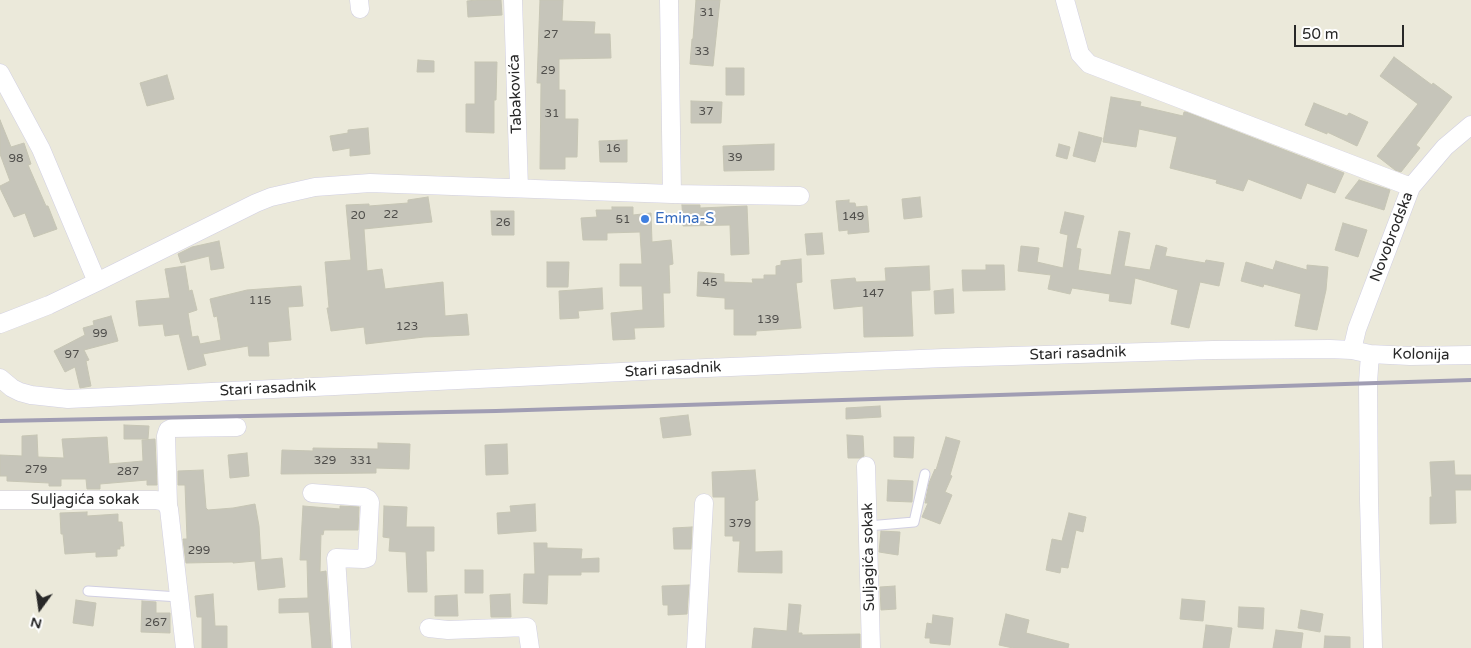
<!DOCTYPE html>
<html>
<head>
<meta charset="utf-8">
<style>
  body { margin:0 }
  #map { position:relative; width:1471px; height:648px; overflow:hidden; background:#ebe9da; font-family:"Varela Round",sans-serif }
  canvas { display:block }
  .north { position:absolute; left:15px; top:583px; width:50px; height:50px; -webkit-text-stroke:4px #fff; paint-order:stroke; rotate:194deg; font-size:14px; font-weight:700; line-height:20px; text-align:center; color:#282828 }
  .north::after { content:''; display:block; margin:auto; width:18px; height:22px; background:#282828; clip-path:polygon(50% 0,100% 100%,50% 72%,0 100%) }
  .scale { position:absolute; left:1294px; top:25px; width:110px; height:22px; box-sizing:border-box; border:2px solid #282828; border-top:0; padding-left:6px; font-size:15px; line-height:18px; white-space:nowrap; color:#282828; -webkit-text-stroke:4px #fff; paint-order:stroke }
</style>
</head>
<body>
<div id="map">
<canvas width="1471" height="648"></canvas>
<div class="north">N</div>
<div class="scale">50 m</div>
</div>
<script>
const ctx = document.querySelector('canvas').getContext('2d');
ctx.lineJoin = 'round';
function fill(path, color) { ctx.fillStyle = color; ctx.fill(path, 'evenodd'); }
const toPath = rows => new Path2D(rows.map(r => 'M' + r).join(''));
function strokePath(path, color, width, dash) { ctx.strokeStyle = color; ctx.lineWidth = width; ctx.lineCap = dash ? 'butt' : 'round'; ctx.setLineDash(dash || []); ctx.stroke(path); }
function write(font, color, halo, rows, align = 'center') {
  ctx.font = font + ' "Varela Round",sans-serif'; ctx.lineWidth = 4; ctx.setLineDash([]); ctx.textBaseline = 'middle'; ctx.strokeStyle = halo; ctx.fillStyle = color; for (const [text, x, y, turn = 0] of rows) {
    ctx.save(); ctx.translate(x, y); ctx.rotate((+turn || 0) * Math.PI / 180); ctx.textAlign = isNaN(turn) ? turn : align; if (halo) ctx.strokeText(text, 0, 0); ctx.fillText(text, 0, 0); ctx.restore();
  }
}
const building = toPath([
  [477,0,501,0,502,15,468,17,467,1,477,0],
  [540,0,563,0,562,21,595,22,594,34,610,34,611,58,559,59,559,90,565,90,565,119,578,119,577,157,565,157,565,169,540,169,541,83,537,83,540,0],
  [696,0,720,0,713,66,690,64,692,39,693,39,696,0],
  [1394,57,1432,85,1433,83,1452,97,1416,145,1420,148,1401,172,1395,170,1377,156,1418,104,1380,76,1394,57],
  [418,60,434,61,434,72,417,72,418,60],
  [475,62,497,62,496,100,494,100,494,133,466,132,466,104,475,104,475,62],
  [726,68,744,68,744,95,726,95,726,68],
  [167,75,174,99,147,106,140,83,167,75],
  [1111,97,1141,102,1140,106,1183,116,1184,112,1186,112,1344,173,1335,193,1307,183,1301,199,1248,179,1243,191,1216,183,1217,180,1170,168,1177,137,1139,129,1136,147,1103,142,1111,97],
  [691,101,722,102,721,123,691,123,691,101],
  [1314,103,1347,116,1349,113,1368,122,1357,146,1327,132,1327,134,1305,125,1314,103],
  [0,120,11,147,24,143,31,164,28,165,46,206,48,206,57,229,34,237,25,213,14,217,0,188,0,186,10,181,0,154,0,120],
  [368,128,370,154,350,156,350,148,333,151,330,136,348,133,348,130,368,128],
  [1079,132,1102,138,1095,162,1073,156,1079,132],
  [627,140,627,162,600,162,599,141,627,140],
  [774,144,774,170,724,171,723,146,774,144],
  [1059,144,1070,147,1067,159,1056,156,1059,144],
  [1359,180,1390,190,1384,210,1345,198,1359,180],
  [428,197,432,222,364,229,367,271,382,269,385,289,443,282,445,316,467,314,469,335,424,337,366,344,364,327,331,331,327,308,329,308,325,262,351,260,346,205,369,204,369,206,408,203,408,200,428,197],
  [920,197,922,217,904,219,902,199,920,197],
  [849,200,849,203,855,203,856,207,867,206,869,232,848,234,848,230,839,231,836,201,849,200],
  [682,205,700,205,700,208,747,206,749,254,731,255,730,225,683,226,682,205],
  [612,207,633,207,633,215,651,213,652,242,671,240,673,264,669,265,670,293,663,293,664,327,634,328,635,339,613,340,611,313,643,310,642,286,620,286,620,264,642,264,640,232,607,233,607,240,583,240,581,218,597,217,596,210,612,210,612,207],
  [491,211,514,211,514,235,492,235,491,211],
  [1065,212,1084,216,1076,248,1081,249,1078,270,1111,275,1119,231,1130,233,1124,266,1150,270,1156,245,1167,248,1165,256,1205,263,1206,260,1224,263,1219,286,1200,282,1189,328,1171,324,1178,290,1135,278,1131,304,1109,301,1110,294,1072,288,1070,294,1048,289,1051,275,1018,271,1021,246,1039,248,1037,262,1063,268,1068,235,1060,233,1065,212],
  [1343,223,1367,230,1358,257,1335,250,1343,223],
  [822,233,824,254,807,255,805,234,822,233],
  [219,241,224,268,211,270,209,256,181,263,178,254,192,247,219,241],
  [801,259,802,282,796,283,801,328,756,331,756,335,734,335,734,309,725,309,725,298,697,296,698,272,724,274,724,282,753,283,752,279,764,279,764,275,776,275,776,266,781,265,781,261,801,259],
  [1276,261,1307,270,1307,265,1328,267,1326,290,1317,330,1295,326,1301,294,1264,284,1263,287,1241,281,1246,262,1273,270,1276,261],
  [547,262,569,262,568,287,547,287,547,262],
  [986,265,1004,265,1005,290,963,291,962,270,986,270,986,265],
  [185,266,189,291,192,290,197,310,188,313,192,337,198,336,200,344,221,340,217,316,214,317,210,299,247,290,301,286,303,306,288,307,291,340,268,342,269,356,249,356,248,346,203,354,206,365,188,370,179,334,165,336,163,324,139,326,136,301,170,298,165,269,185,266],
  [929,266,930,290,911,291,913,336,864,337,863,306,834,309,831,280,855,278,856,282,886,281,885,268,929,266],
  [602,288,603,309,578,311,579,318,560,319,559,291,602,288],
  [953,289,954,313,935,314,934,291,953,289],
  [111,316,118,341,84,350,89,360,86,361,91,386,80,388,75,367,65,372,54,351,85,335,83,328,94,325,93,321,111,316],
  [880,406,881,417,846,419,846,408,880,406],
  [688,415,691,435,663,438,660,418,688,415],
  [124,425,149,426,148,439,124,439,124,425],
  [37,435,38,457,64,458,62,439,107,437,109,464,143,461,142,440,155,439,157,485,147,485,147,480,100,484,100,489,87,489,86,479,61,479,61,486,49,486,49,483,7,481,7,476,0,476,0,455,22,456,22,436,37,435],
  [847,435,863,436,864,456,860,458,848,458,847,435],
  [894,437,914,437,913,458,894,457,894,437],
  [946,437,960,441,950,475,952,476,945,492,952,495,940,524,922,517,928,503,925,503,929,483,935,469,936,470,946,437],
  [378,443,410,444,409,469,376,468,376,473,281,474,282,450,313,451,313,448,378,449,378,443],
  [507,444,508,474,486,475,485,445,507,444],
  [247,453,249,476,230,478,228,455,247,453],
  [1454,461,1455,475,1471,475,1471,490,1455,490,1456,523,1430,524,1430,497,1432,497,1430,462,1454,461],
  [203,470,206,508,208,510,233,508,255,504,259,526,261,560,282,558,285,587,258,590,255,561,233,563,233,562,186,563,183,539,187,539,185,485,178,485,178,471,203,470],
  [755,470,758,500,755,501,755,552,782,551,782,573,738,572,740,541,733,541,733,536,725,536,725,497,713,497,712,472,755,470],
  [888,480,913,481,912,502,887,501,888,480],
  [535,504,536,531,498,534,497,513,511,512,510,506,535,504],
  [303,506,340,509,340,506,359,507,358,530,324,530,323,535,321,534,320,572,326,571,331,648,312,648,309,612,279,613,279,599,308,598,307,560,300,560,303,506],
  [384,506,407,507,406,527,434,527,434,551,426,551,427,592,408,592,406,552,389,551,390,538,383,537,384,506],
  [87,512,87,516,118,514,118,522,122,522,124,546,120,546,120,549,117,549,117,556,96,557,96,552,65,554,63,534,61,534,60,513,87,512],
  [1069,513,1086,517,1083,532,1076,530,1068,568,1061,567,1060,573,1046,570,1052,539,1062,541,1069,513],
  [692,527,691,549,674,549,673,528,692,527],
  [881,531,900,532,898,555,879,552,881,531],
  [534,543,547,543,547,548,582,549,581,559,599,558,599,572,581,572,581,575,548,575,547,604,523,603,524,574,535,574,534,543],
  [465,570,483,570,483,593,465,593,465,570],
  [689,585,687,614,668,615,668,605,663,605,662,586,689,585],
  [895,586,896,609,881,610,880,587,895,586],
  [213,594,215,626,227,626,227,648,202,648,202,617,197,617,195,596,213,594],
  [510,594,511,617,491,617,490,595,510,594],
  [457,595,458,616,435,616,435,596,457,595],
  [1182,599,1205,601,1203,621,1180,619,1182,599],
  [76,600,96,603,93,626,73,623,76,600],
  [142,601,156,602,156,613,170,613,170,633,141,632,142,601],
  [789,604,801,605,798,633,802,633,802,635,860,634,860,648,752,648,754,628,787,631,789,604],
  [1239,607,1264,608,1263,629,1238,627,1239,607],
  [1301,610,1323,614,1320,632,1298,628,1301,610],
  [1006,614,1029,620,1026,633,1069,644,1068,648,1013,648,999,645,1006,614],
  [933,615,953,618,950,645,930,643,930,638,925,638,927,623,932,624,933,615],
  [1206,625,1232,628,1229,648,1203,648,1206,625],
  [1276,630,1303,633,1301,648,1273,648,1276,630],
  [1325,636,1350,637,1350,648,1324,648,1325,636]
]);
fill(building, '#c6c5ba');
strokePath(building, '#c6c5b4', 1);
const service = toPath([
  [868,526,914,522,925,474],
  [88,591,179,597]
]);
const minor = toPath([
  [359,0,360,9],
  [513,0,519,188],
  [669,0,672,194],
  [1065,0,1080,54,1089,64,1411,187],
  [0,73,41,149,97,282,49,305,0,324],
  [1471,125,1445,147,1411,187,1357,329,1352,350,1370,354,1410,356,1471,355],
  [97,282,256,203,271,197,315,187,370,183,672,194,800,196],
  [1370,354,1368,383,1369,501,1373,648],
  [0,378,12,388,20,392,31,395,68,399,683,369,944,358,1213,350,1330,349,1352,350],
  [866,466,871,648],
  [312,493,364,497,368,499,370,502,367,558,364,559,336,558,342,648],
  [0,500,156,500,165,502,169,509,185,648],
  [168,505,166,436,168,430,172,428,237,427],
  [429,628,448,630,527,627,530,648],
  [696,648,704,503]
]);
strokePath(service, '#d1cfe2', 11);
strokePath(minor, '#d1cfe2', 19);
strokePath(service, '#fff', 9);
strokePath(minor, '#fff', 18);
strokePath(toPath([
  [0,421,496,411,1471,380]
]), '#a09db3', 4);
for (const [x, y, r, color] of [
  [645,219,5,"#3f7fe0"]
]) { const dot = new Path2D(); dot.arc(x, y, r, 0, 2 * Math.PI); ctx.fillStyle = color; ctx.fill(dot); strokePath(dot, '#fff', 2); }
write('12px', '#504f4c', null, [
  ["31",707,13],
  ["27",551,35],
  ["33",702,52],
  ["29",548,71],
  ["37",706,112],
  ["31",552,114],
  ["16",613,149],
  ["39",735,158],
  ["98",16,159],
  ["22",391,215],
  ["20",358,216],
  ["149",853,217],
  ["51",623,220],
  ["26",503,223],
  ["45",710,283],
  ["147",873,294],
  ["115",260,301],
  ["139",768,320],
  ["123",407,327],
  ["99",100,334],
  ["97",72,355],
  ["329",325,461],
  ["331",361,461],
  ["279",36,470],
  ["287",128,472],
  ["379",740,524],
  ["299",199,551],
  ["267",156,623]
]);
write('15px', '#282828', '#fff', [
  ["Tabakovića",516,94,-92],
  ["Novobrodska",1392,237,-69],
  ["Stari rasadnik",1078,354,-2],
  ["Kolonija",1421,355,1],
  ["Stari rasadnik",673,370,-3],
  ["Stari rasadnik",268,389,-3],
  ["Suljagića sokak",85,500],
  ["Suljagića sokak",869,557,-91]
]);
write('15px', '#366cbe', '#fff', [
  ["Emina-S",655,219]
], 'left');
</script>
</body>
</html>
